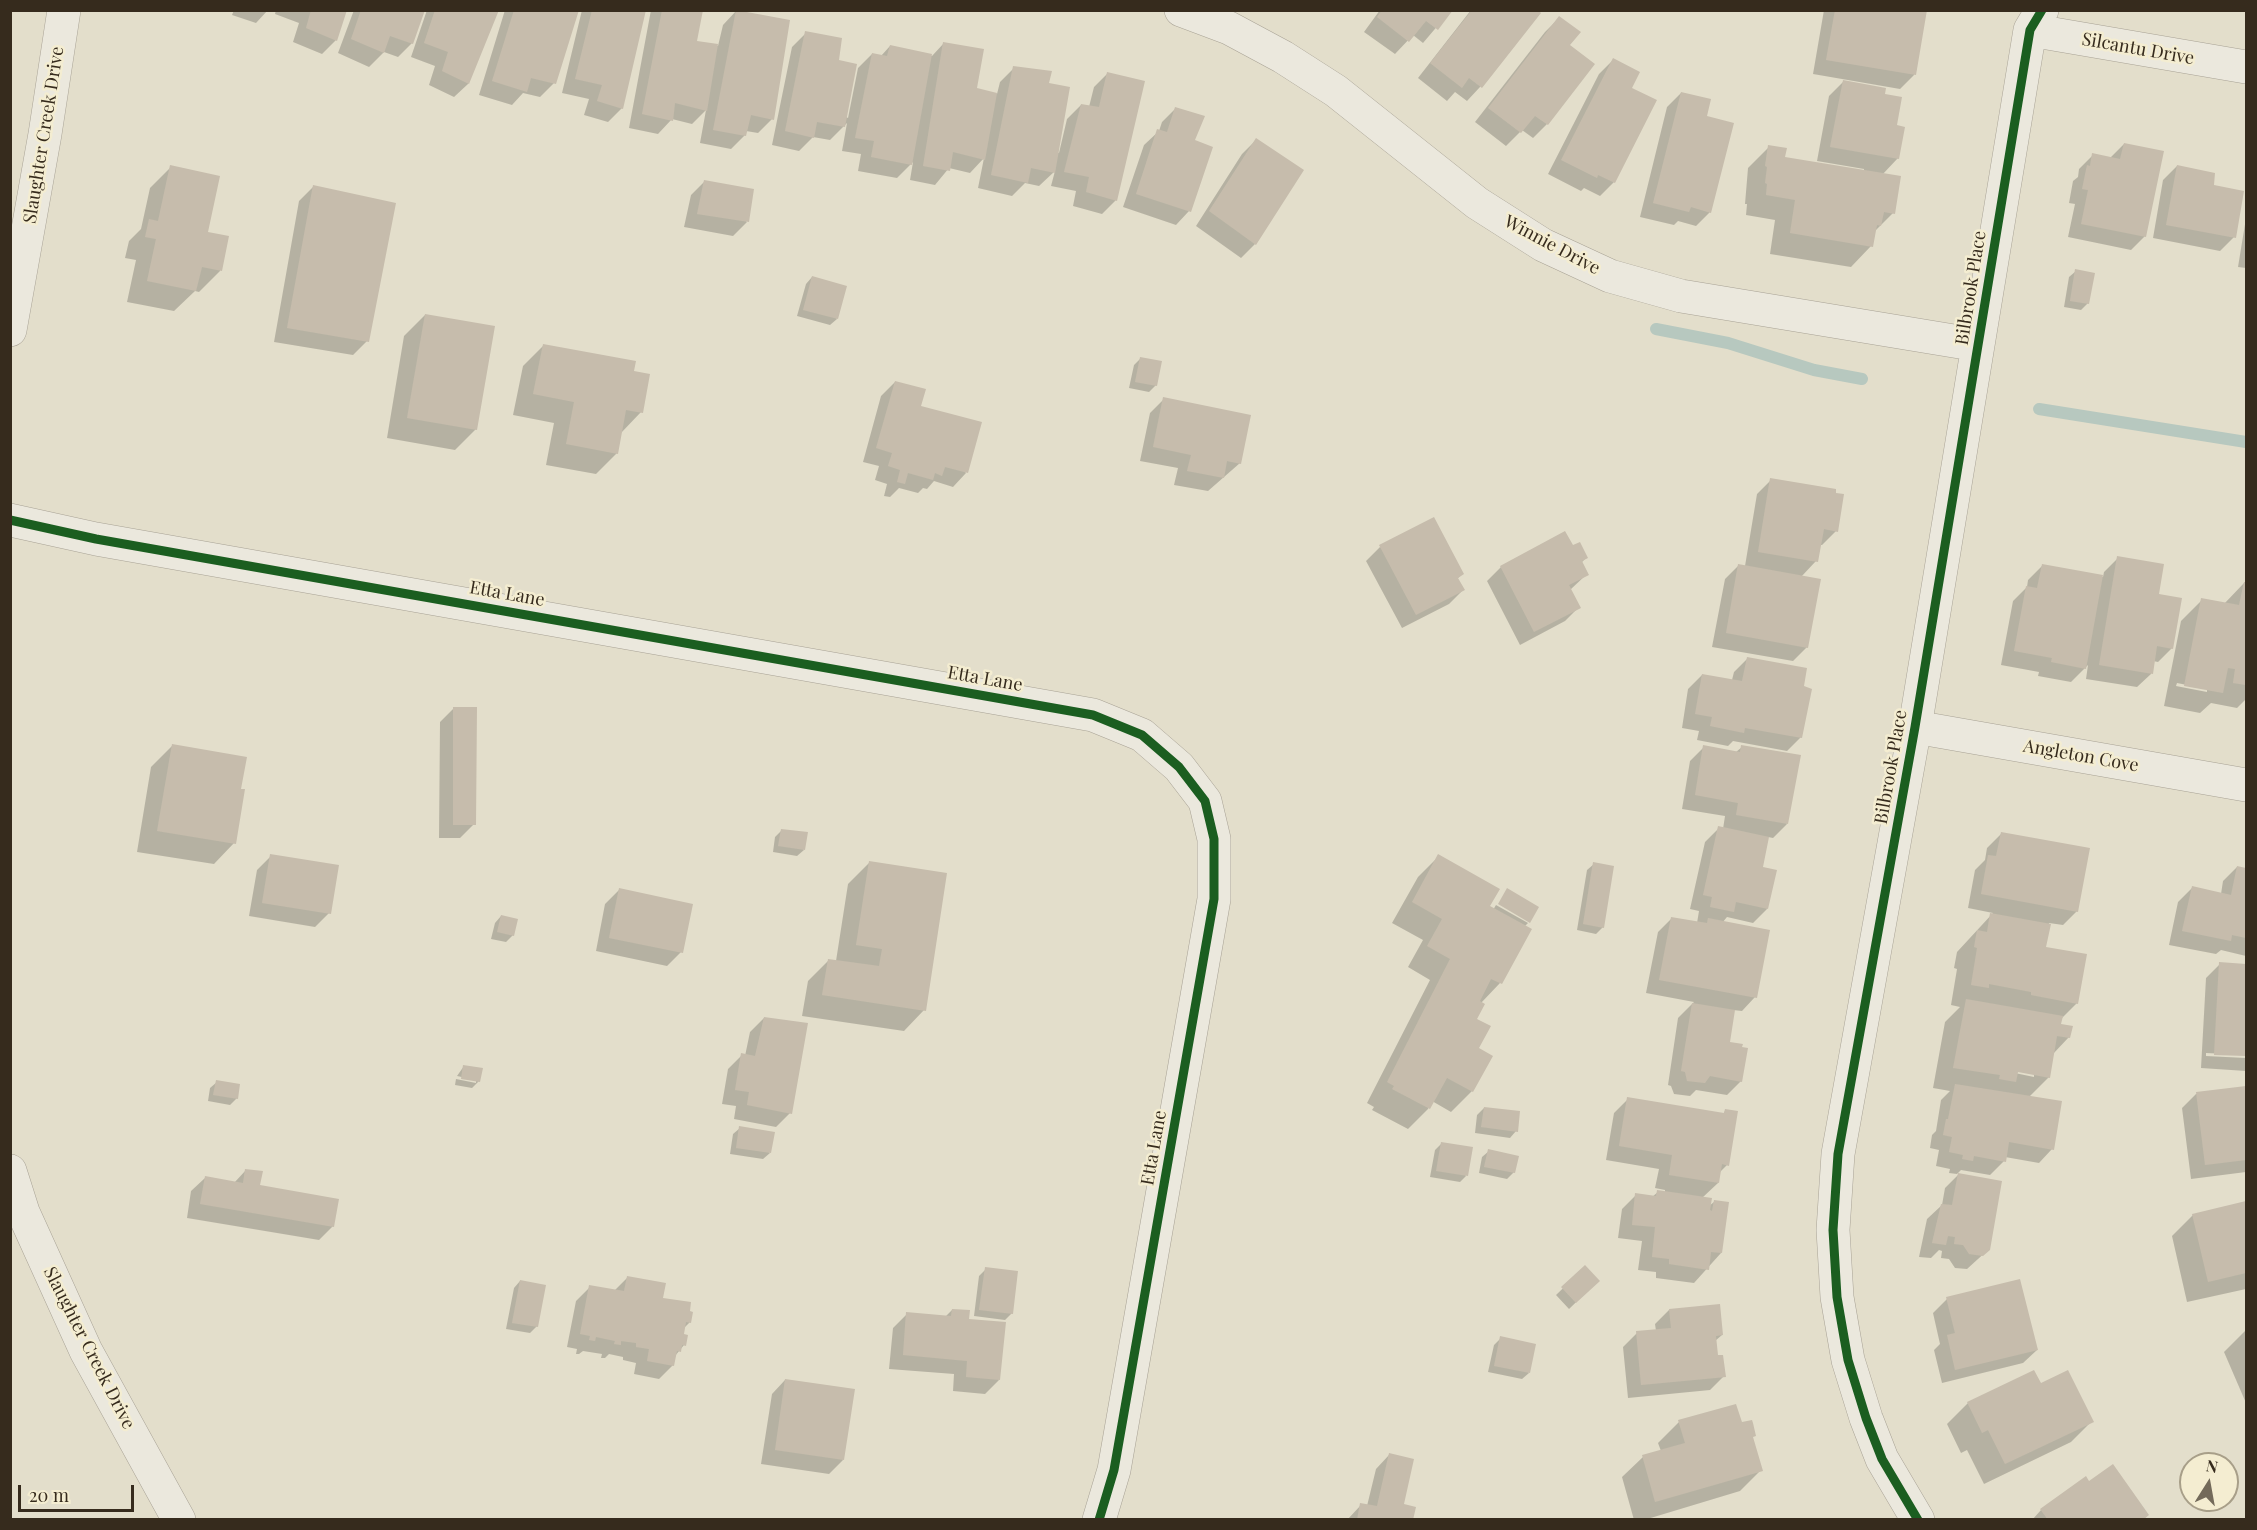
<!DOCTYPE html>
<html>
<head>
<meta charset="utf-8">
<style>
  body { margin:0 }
  #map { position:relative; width:2257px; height:1530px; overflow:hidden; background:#e3decb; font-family:"Playfair Display",serif }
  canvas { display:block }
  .frame { position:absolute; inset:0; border:12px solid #362b1d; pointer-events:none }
  .north { position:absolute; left:2179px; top:1452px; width:60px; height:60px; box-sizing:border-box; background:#f4edd1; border:2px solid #a89f89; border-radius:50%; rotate:11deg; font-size:16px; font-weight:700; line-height:24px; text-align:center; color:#362b1d }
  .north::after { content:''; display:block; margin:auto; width:21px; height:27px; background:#736a5a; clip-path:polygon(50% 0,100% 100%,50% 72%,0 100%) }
  .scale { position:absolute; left:18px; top:1485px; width:116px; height:27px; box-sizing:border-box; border:3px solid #362b1d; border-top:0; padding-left:8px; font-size:18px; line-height:21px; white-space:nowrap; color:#362b1d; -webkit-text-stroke:4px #f4edd1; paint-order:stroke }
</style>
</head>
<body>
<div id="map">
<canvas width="2257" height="1530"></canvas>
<div class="frame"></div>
<div class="north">N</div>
<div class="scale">20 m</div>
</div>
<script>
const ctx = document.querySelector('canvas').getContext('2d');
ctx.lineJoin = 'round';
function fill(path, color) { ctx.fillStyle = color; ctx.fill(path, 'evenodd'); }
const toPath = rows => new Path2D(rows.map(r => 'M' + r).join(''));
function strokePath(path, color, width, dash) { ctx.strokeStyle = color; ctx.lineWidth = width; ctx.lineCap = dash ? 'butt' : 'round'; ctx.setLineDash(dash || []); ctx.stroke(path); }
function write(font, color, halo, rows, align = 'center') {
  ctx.font = font + ' "Playfair Display",serif'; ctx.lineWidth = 5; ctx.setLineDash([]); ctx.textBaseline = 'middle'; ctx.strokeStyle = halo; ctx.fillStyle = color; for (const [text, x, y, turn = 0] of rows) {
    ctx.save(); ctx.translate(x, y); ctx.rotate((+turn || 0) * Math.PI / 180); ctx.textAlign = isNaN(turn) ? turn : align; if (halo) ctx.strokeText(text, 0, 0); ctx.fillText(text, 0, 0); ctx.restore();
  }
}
fill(toPath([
  [234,10,268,10,256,23,232,15],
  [276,10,346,10,336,40,322,54,293,42,299,23,275,14],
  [354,10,424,10,412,43,398,57,384,52,369,67,338,53],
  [427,10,497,10,468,84,454,97,429,85,435,66,411,57],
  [505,10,577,10,554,83,540,97,523,93,512,105,479,95],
  [582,10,645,10,622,108,608,122,584,115,589,99,562,93],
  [651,10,701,10,696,42,718,46,723,25,736,11,772,119,758,133,746,131,745,135,731,149,700,143,706,110,692,124,672,119,658,134,629,128],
  [1380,10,1451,10,1423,43,1413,35,1395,54,1364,32],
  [1471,10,1535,10,1539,13,1480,87,1467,101,1455,92,1447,101,1418,78],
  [1824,10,1925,10,1914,75,1900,89,1813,74],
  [1559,18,1568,46,1593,64,1547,124,1533,138,1522,130,1506,146,1475,122,1545,32],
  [806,33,837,61,846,117,848,118,858,68,872,54,881,56,890,46,932,56,944,43,975,89,997,94,1000,82,1014,68,1047,84,1057,152,1059,153,1067,119,1081,105,1089,107,1094,87,1108,73,1116,200,1102,214,1073,206,1076,191,1051,186,1055,171,1039,186,1025,183,1012,196,978,188,984,158,970,173,949,168,935,185,910,180,913,162,897,178,858,171,861,154,842,151,847,123,830,140,813,137,799,151,772,145,792,47],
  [1613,60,1614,182,1600,196,1584,188,1581,191,1548,174,1599,74],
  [1843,82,1883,95,1898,158,1882,175,1893,213,1874,232,1871,246,1851,267,1770,254,1775,220,1746,215,1747,204,1745,204,1748,168,1769,147,1783,158,1864,172,1864,169,1817,161,1829,96],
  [1681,93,1705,117,1710,212,1696,226,1678,221,1674,225,1640,217,1667,107],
  [1176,108,1193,141,1189,211,1176,225,1123,207,1144,145,1159,131,1162,122],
  [1256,140,1302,171,1255,244,1241,258,1196,226,1242,154],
  [2124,144,2145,236,2131,250,2068,237,2075,204,2069,203,2073,181,2078,177,2079,169,2093,155,2110,158],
  [2177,166,2213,186,2234,237,2220,251,2153,238,2163,180],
  [171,167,206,233,227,237,220,271,199,292,195,291,174,311,127,302,136,260,125,258,129,241,141,229,150,188],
  [705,181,747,222,733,236,684,227,691,195],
  [313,187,367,341,353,355,274,342,299,201],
  [2246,218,2246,268,2238,267],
  [2076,271,2088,303,2081,310,2064,307,2069,277],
  [812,277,837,319,830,325,797,316,806,284],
  [425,315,476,429,455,450,387,438,404,336],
  [544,345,632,372,641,412,621,433,617,453,596,474,546,465,554,423,513,415,523,366],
  [1140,359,1156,385,1149,392,1129,388,1134,365],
  [895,382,919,407,966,473,953,487,934,481,927,489,923,488,918,493,899,488,890,497,884,496,887,484,875,480,879,466,863,462,881,396],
  [1164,399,1240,463,1208,491,1174,485,1178,468,1140,461,1150,413],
  [1771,480,1836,531,1822,545,1819,545,1816,561,1801,577,1807,647,1793,661,1712,647,1725,579,1739,565,1745,566,1757,494],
  [1380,547,1462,574,1457,579,1463,590,1449,604,1402,628,1366,561],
  [1572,547,1586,558,1581,563,1587,574,1570,590,1579,607,1565,621,1520,645,1487,581,1501,567],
  [2118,558,2157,595,2172,648,2158,662,2153,661,2151,674,2137,687,2086,679,2088,665,2071,682,2038,676,2039,672,2001,665,2013,601,2027,587,2028,580,2042,566,2103,577,2104,572],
  [2244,583,2246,584,2246,699,2237,708,2211,703,2200,713,2164,706,2181,621,2202,600,2224,604],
  [2177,683,2207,689,2207,692,2176,686],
  [1748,658,1802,687,1801,737,1787,751,1733,741,1728,746,1697,740,1699,731,1682,728,1688,689,1702,675,1732,680,1734,672],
  [454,708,474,824,460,838,439,838,440,722],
  [172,746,239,790,234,843,214,864,137,852,151,767],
  [1704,747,1736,752,1742,747,1787,824,1773,838,1768,837,1761,868,1767,909,1753,923,1727,917,1722,923,1755,997,1742,1011,1733,1010,1728,1043,1741,1081,1727,1095,1696,1090,1690,1096,1674,1094,1671,1086,1668,1085,1678,1018,1694,1002,1646,993,1658,932,1672,918,1697,923,1699,911,1690,909,1705,842,1719,828,1723,829,1725,816,1682,809,1690,761],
  [782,830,804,850,797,856,773,852,775,837],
  [2001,834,2077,911,2063,925,2049,923,2044,948,2077,1003,2061,1019,2059,1026,2069,1037,2053,1054,2049,1077,2029,1097,2052,1149,2039,1163,2005,1157,2004,1161,1990,1175,1961,1170,1957,1174,1949,1173,1950,1169,1936,1166,1939,1150,1930,1148,1932,1135,1936,1131,1941,1100,1950,1091,1933,1088,1945,1022,1960,1007,1951,1005,1957,969,1954,968,1957,952,1993,913,1968,908,1975,870,1985,860,1987,848],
  [2011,1069,2034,1074,2034,1077,2010,1072],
  [271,856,329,913,315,927,249,916,257,870],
  [1439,856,1488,907,1493,910,1496,905,1528,923,1524,927,1530,930,1500,983,1481,1003,1475,1019,1477,1048,1472,1091,1451,1112,1432,1101,1428,1109,1408,1129,1372,1110,1374,1107,1367,1103,1430,980,1408,967,1423,940,1392,923,1418,877],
  [869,863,924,1010,904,1031,802,1016,808,981,829,960,836,961,848,884],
  [1594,864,1603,927,1596,934,1577,930,1587,870],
  [2237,867,2246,869,2246,956,2221,950,2216,954,2169,945,2178,902,2192,888,2221,894,2223,881],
  [619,890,681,952,667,966,596,951,605,904],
  [501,916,513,935,506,942,491,939,495,923],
  [2220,964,2246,965,2246,1055,2206,1053,2206,1056,2246,1058,2246,1071,2201,1068,2206,978],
  [764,1018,790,1113,776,1127,734,1119,736,1106,722,1104,728,1069,742,1055,745,1056,750,1032],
  [464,1066,479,1081,472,1088,455,1085,456,1079,476,1083,476,1080,457,1076],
  [217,1082,237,1098,230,1105,208,1101,210,1088],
  [2246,1088,2246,1172,2191,1179,2182,1108,2196,1094],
  [1628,1099,1723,1114,1725,1111,1727,1165,1719,1173,1718,1183,1702,1198,1709,1206,1714,1202,1721,1253,1694,1283,1656,1278,1656,1272,1638,1270,1642,1241,1618,1238,1622,1209,1636,1195,1652,1197,1658,1192,1665,1193,1665,1190,1655,1188,1659,1169,1606,1160,1614,1113],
  [1484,1108,1516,1131,1510,1138,1475,1133,1477,1115],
  [740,1128,770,1153,763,1159,730,1154,733,1134],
  [1442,1143,1466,1176,1460,1182,1430,1177,1435,1150],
  [1489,1151,1514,1172,1507,1179,1479,1173,1482,1157],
  [246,1170,259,1187,333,1226,319,1240,187,1218,191,1191,205,1178,234,1183],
  [1958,1175,1989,1249,1967,1269,1955,1268,1949,1259,1941,1258,1942,1251,1939,1250,1931,1258,1919,1257,1927,1219,1942,1205,1945,1188],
  [2246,1203,2246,1289,2187,1302,2172,1236,2193,1215],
  [1585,1267,1598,1281,1569,1309,1556,1295],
  [986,1269,1012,1313,1005,1320,974,1316,979,1276],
  [627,1278,662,1299,690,1322,683,1329,684,1345,675,1356,673,1365,659,1379,634,1374,636,1363,623,1360,623,1357,609,1354,605,1358,601,1358,602,1354,583,1351,579,1354,576,1354,577,1349,567,1347,576,1301,590,1287,614,1291],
  [520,1281,537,1326,530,1333,506,1329,514,1288],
  [1947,1299,2037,1350,2023,1363,1942,1383,1934,1350,1940,1344,1933,1313],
  [952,1310,968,1320,999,1380,985,1394,953,1391,954,1374,889,1369,893,1328,907,1314,945,1317],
  [1669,1310,1722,1335,1715,1341,1717,1357,1724,1376,1710,1390,1628,1398,1623,1347,1637,1333,1656,1331,1655,1324],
  [2246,1330,2246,1403,2224,1352],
  [1501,1338,1529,1373,1522,1379,1488,1372,1494,1345],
  [785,1380,843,1460,829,1474,761,1464,772,1394],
  [2040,1385,2092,1421,2071,1442,1984,1484,1967,1450,1961,1453,1947,1424,1968,1403],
  [1679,1422,1741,1424,1752,1438,1761,1470,1740,1491,1644,1520,1634,1520,1622,1477,1643,1457,1661,1451,1658,1443],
  [1389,1455,1402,1506,1412,1520,1347,1520,1361,1505,1367,1506,1376,1469],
  [2089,1483,2142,1520,2032,1520,2041,1510]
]), '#0003');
strokePath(toPath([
  [1656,329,1728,343,1814,370,1862,379],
  [2039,409,2246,442]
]), '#b7c8bf', 12);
fill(toPath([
  [311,10,347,10,337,41,306,28],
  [361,10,425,10,413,44,390,36,384,53,351,39],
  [435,10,499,10,469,84,442,71,448,52,424,43],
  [514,10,579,10,556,84,531,78,527,92,492,81],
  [592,10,646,10,623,109,597,101,602,85,575,79],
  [662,10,703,10,697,41,718,44,707,111,675,103,673,121,642,114],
  [736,10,790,20,774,120,751,115,746,136,713,130],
  [1382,10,1453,10,1438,30,1426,21,1409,42,1377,17],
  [1472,10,1538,10,1541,13,1482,88,1469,78,1462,88,1430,63],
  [1835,10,1927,10,1916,75,1826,60],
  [1559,16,1581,32,1570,45,1595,64,1548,125,1535,116,1521,133,1488,108],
  [805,31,842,38,839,60,857,64,845,127,817,122,814,138,785,131],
  [943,42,984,49,977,88,997,93,985,160,953,152,950,171,923,166],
  [890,45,932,54,912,165,871,157,874,141,855,138,872,53,887,56],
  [1613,58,1640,72,1632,88,1657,100,1615,183,1598,175,1597,178,1561,160],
  [1013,66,1052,71,1049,83,1070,87,1055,173,1031,168,1028,183,991,175],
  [1107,72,1145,81,1117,201,1086,192,1089,177,1064,172,1081,104,1099,107],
  [1843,80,1886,88,1885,94,1902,97,1897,125,1905,127,1899,159,1830,147],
  [1681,92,1711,99,1707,116,1734,123,1711,213,1691,207,1689,212,1653,203],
  [1175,107,1205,116,1195,140,1213,147,1191,212,1136,194,1157,129,1167,132],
  [1256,138,1304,170,1256,245,1209,211],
  [2124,143,2164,151,2146,237,2081,224,2088,190,2082,189,2087,165,2090,166,2092,153,2120,159],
  [1768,145,1787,148,1785,157,1901,176,1895,214,1884,212,1881,226,1877,225,1873,247,1790,233,1795,200,1766,195,1767,184,1765,183,1767,167,1765,166],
  [170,165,220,176,208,232,229,236,222,271,202,267,196,291,147,281,156,239,145,237,149,219,158,221],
  [2177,165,2215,173,2214,185,2244,191,2236,238,2166,225],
  [704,180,754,189,749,222,697,214],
  [313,185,396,203,369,342,287,328],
  [2075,269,2095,273,2089,304,2070,301],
  [812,276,847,286,838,319,803,310],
  [425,314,495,326,477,430,407,418],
  [543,344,636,361,634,371,650,374,643,413,626,410,618,454,566,444,574,402,533,394],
  [1140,357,1162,361,1157,386,1135,382],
  [895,381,926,389,921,406,982,422,968,473,945,467,942,476,935,473,933,480,908,473,905,484,897,482,900,470,888,466,892,453,876,448],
  [1163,397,1251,415,1241,464,1227,461,1224,478,1187,471,1191,455,1153,447],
  [1770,478,1836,489,1836,493,1844,494,1838,532,1824,529,1818,562,1758,552],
  [1434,517,1464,574,1458,578,1465,590,1416,615,1379,545],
  [1565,531,1573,545,1580,542,1588,558,1582,561,1589,575,1569,585,1581,608,1534,632,1500,566],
  [2117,556,2164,564,2159,594,2182,598,2173,649,2157,646,2153,674,2099,665],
  [1738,564,1821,579,1808,648,1726,633],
  [2042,564,2103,575,2086,669,2051,662,2052,658,2014,651,2026,586,2037,588],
  [2244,582,2246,582,2246,685,2233,683,2235,669,2228,668,2223,693,2184,686,2201,598,2239,605],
  [1747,657,1807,668,1804,686,1812,689,1802,738,1745,728,1744,733,1710,726,1712,717,1695,714,1702,674,1742,681],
  [453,707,477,707,476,825,453,825],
  [172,744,247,757,241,789,245,789,236,844,157,831],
  [1703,745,1740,752,1741,745,1801,755,1788,824,1736,815,1738,803,1695,795],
  [1718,826,1769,837,1763,867,1777,870,1768,909,1736,902,1734,912,1710,907,1712,897,1703,895],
  [781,829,808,832,805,850,778,846],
  [2001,832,2090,848,2078,912,1981,894,1988,855,1996,856],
  [270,854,339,865,331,914,262,903],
  [1438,854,1500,889,1490,906,1532,929,1502,984,1491,979,1480,1001,1485,1004,1477,1019,1491,1026,1479,1048,1493,1056,1473,1092,1447,1078,1430,1109,1392,1089,1394,1086,1387,1082,1450,959,1427,946,1442,919,1412,902],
  [869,861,947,873,926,1011,822,995,828,959,879,966,882,949,856,945],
  [1593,862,1614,866,1604,928,1583,924],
  [2237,866,2246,868,2246,938,2232,935,2231,941,2182,931,2192,886,2231,895],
  [619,888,693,904,683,953,609,938],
  [1507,888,1539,907,1530,923,1498,904],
  [1990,913,2051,924,2046,947,2087,954,2078,1004,2031,995,2031,992,1989,984,1989,988,1971,985,1977,948,1974,947,1977,930,1987,932],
  [501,915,518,919,514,936,497,932],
  [1671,917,1707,923,1708,918,1770,930,1757,998,1659,980],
  [2219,962,2246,964,2246,1056,2214,1055],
  [1966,999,2063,1016,2061,1024,2073,1026,2070,1038,2057,1036,2050,1078,2018,1072,2016,1082,1999,1079,2000,1075,1953,1068],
  [1692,1003,1735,1010,1730,1042,1743,1044,1742,1047,1748,1048,1742,1082,1710,1076,1705,1083,1687,1081,1685,1072,1681,1071],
  [764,1017,808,1023,792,1114,747,1105,749,1092,735,1090,741,1053,755,1056],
  [463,1065,483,1068,480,1082,461,1079],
  [216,1080,240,1084,238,1099,213,1095],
  [1955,1084,2062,1101,2054,1150,2009,1142,2006,1162,1974,1156,1973,1161,1962,1159,1963,1155,1949,1152,1952,1137,1943,1135,1946,1119,1948,1119],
  [2246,1086,2246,1160,2205,1165,2196,1092],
  [1627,1097,1724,1113,1725,1109,1738,1111,1729,1166,1722,1164,1719,1183,1669,1175,1672,1155,1619,1146],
  [1484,1107,1520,1111,1518,1132,1481,1127],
  [739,1126,775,1132,771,1153,736,1148],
  [1441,1142,1473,1147,1468,1176,1436,1171],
  [1488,1149,1519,1156,1515,1173,1484,1167],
  [245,1169,263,1171,260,1185,339,1199,334,1227,200,1204,205,1176,243,1183],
  [1958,1173,2002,1181,1990,1250,1983,1256,1969,1254,1963,1245,1954,1244,1955,1237,1948,1236,1946,1245,1932,1243,1941,1204,1952,1205],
  [1657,1190,1712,1198,1710,1210,1712,1211,1714,1200,1729,1202,1722,1253,1711,1252,1709,1270,1669,1264,1669,1259,1652,1257,1655,1227,1632,1225,1635,1193,1656,1196],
  [2246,1201,2246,1273,2208,1282,2192,1214],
  [1585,1265,1600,1281,1576,1303,1561,1287],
  [985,1267,1018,1271,1013,1314,979,1310],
  [627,1276,666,1283,663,1298,691,1302,690,1311,693,1312,691,1323,686,1322,684,1334,688,1335,686,1346,682,1345,681,1352,677,1351,674,1366,647,1361,649,1349,636,1347,636,1343,621,1341,621,1345,614,1344,615,1341,596,1337,595,1341,589,1340,590,1336,580,1334,589,1285,624,1291],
  [2020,1279,2038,1350,1955,1370,1947,1335,1955,1333,1946,1297],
  [520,1280,546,1285,538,1327,512,1323],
  [1720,1304,1723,1335,1716,1336,1718,1355,1723,1355,1726,1377,1641,1385,1636,1331,1671,1328,1669,1309],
  [952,1309,970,1310,969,1319,1006,1322,1000,1380,966,1377,967,1361,903,1355,906,1312,951,1316],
  [1500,1336,1536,1344,1530,1373,1494,1366],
  [2034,1370,2041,1383,2068,1370,2094,1422,2005,1464,1988,1430,1982,1433,1967,1402],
  [785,1379,855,1389,844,1460,775,1450],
  [1736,1404,1742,1422,1752,1420,1753,1423,1756,1436,1753,1437,1763,1471,1655,1502,1642,1455,1685,1443,1678,1420],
  [1389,1453,1414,1459,1404,1504,1416,1507,1413,1520,1357,1520,1360,1503,1377,1506],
  [2113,1464,2149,1515,2143,1520,2048,1520,2040,1509,2086,1476,2089,1481]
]), '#c6bcac');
const minor = toPath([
  [1181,10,1229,28,1283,57,1336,91,1477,203,1543,245,1610,276,1681,296,1978,345],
  [2030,30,2246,67],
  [10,330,45,134,64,10],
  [10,520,96,539,1093,715,1142,735,1179,767,1205,801,1214,839,1214,899,1114,1470,1099,1520],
  [1915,727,2246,785],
  [10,1171,23,1212,86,1351,179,1520],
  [1918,1520,1882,1459,1866,1418,1848,1360,1837,1297,1833,1230,1838,1154,1915,727,2030,30,2042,10]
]);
strokePath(minor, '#a8a295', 34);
strokePath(minor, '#ebe8dd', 33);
strokePath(toPath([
  [10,520,96,539,1093,715,1142,735,1179,767,1205,801,1214,839,1214,899,1114,1470,1099,1520],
  [1918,1520,1882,1459,1866,1418,1848,1360,1837,1297,1833,1230,1838,1154,1915,727,2030,30,2042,10]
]), '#1b5e20', 9);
write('18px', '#362b1d', '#f4edd1', [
  ["Silcantu Drive",2138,49,10],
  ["Slaughter Creek Drive",44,135,-81],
  ["Winnie Drive",1552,245,28],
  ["Bilbrook Place",1971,288,-81],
  ["Etta Lane",507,594,10],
  ["Etta Lane",985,679,10],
  ["Angleton Cove",2081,756,10],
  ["Bilbrook Place",1891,767,-80],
  ["Etta Lane",1154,1148,-80],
  ["Slaughter Creek Drive",89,1348,63]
]);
</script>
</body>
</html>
